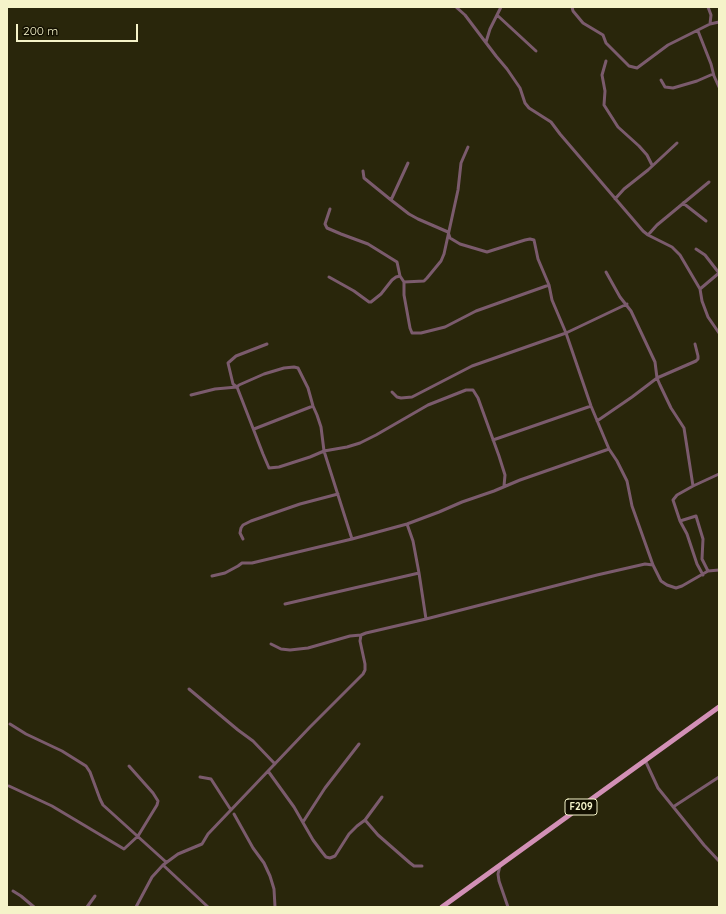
<!DOCTYPE html>
<html>
<head>
<meta charset="utf-8">
<style>
  body { margin:0 }
  #map { position:relative; width:726px; height:914px; overflow:hidden; background:#29260b; font-family:Quicksand,sans-serif }
  canvas { display:block }
  .frame { position:absolute; inset:0; border:8px solid #f5f3c9; pointer-events:none }
  .scale { position:absolute; left:16px; top:24px; width:122px; height:18px; box-sizing:border-box; border:2px solid #f5f3c9; border-top:0; padding-left:5px; font-size:12px; line-height:14px; white-space:nowrap; color:#f5f3c9; -webkit-text-stroke:3px #120f00; paint-order:stroke }
</style>
</head>
<body>
<div id="map">
<canvas width="726" height="914"></canvas>
<div class="frame"></div>
<div class="scale">200 m</div>
</div>
<script>
const ctx = document.querySelector('canvas').getContext('2d');
ctx.lineJoin = 'round';
const toPath = rows => new Path2D(rows.map(r => 'M' + r).join(''));
function strokePath(path, color, width, dash) { ctx.strokeStyle = color; ctx.lineWidth = width; ctx.lineCap = dash ? 'butt' : 'round'; ctx.setLineDash(dash || []); ctx.stroke(path); }
function write(font, color, halo, rows, align = 'center') {
  ctx.font = font + ' Quicksand,sans-serif'; ctx.lineWidth = 3; ctx.setLineDash([]); ctx.textBaseline = 'middle'; ctx.strokeStyle = halo; ctx.fillStyle = color; for (const [text, x, y, turn = 0] of rows) {
    ctx.save(); ctx.translate(x, y); ctx.rotate((+turn || 0) * Math.PI / 180); ctx.textAlign = isNaN(turn) ? turn : align; if (halo) ctx.strokeText(text, 0, 0); ctx.fillText(text, 0, 0); ctx.restore();
  }
}
strokePath(toPath([
  [456,7,465,15,496,56,507,69,520,88,525,103,529,108,551,122,560,134,643,231,648,235,672,247,680,255,700,289,702,301,708,317,719,333],
  [572,7,573,11,583,23,603,35,606,43,629,66,637,68,668,45,710,24,719,22],
  [708,7,711,15,710,24],
  [497,15,536,51],
  [698,31,711,64,714,76,719,87],
  [486,42,490,29,501,7],
  [606,61,602,75,605,91,604,105,618,127,639,146,647,155,652,165],
  [661,80,665,87,673,88,697,81,713,74],
  [408,163,391,200,409,214,418,219,448,232,450,238,460,244,487,252,525,240,530,239,534,240,538,259,549,285,552,300,566,333,591,406,609,449,617,461,627,481,632,506,653,565],
  [363,171,364,178,391,200],
  [615,199,624,189,648,170,677,143],
  [683,203,706,221],
  [330,209,325,224,327,228,341,234,368,244,397,262,400,276,404,282,404,295,410,328,412,333,421,333,445,327,476,311,549,285],
  [648,235,657,225,709,182],
  [696,249,705,255,719,273],
  [606,272,620,297,631,311,655,362,657,378,660,385,671,408,684,428,693,486,677,495,673,500,680,521,696,516,703,539,702,559,708,571],
  [329,277,354,291,369,302,371,302,381,294,392,280,396,277,400,276],
  [404,282,424,281,427,278,441,261,444,254,458,190,461,163,468,147],
  [700,289,719,273],
  [267,344,236,356,228,363,233,384,237,387,263,454,269,468,279,467,310,457,324,451,347,447,360,443,376,435,428,405,466,390,473,390,478,398,499,456,505,475,504,486],
  [392,392,397,397,401,398,412,397,472,366,566,333,627,304],
  [191,395,215,389,237,387,239,385,264,374,284,368,294,367,298,368,308,388,313,406,317,415,321,427,324,451,352,539],
  [597,421,632,397,657,378,696,361,698,359,698,356,695,344],
  [254,429,313,406],
  [493,440,591,406],
  [693,486,719,474],
  [680,521,687,534,697,564,703,575],
  [407,524,413,541,419,573,426,619],
  [243,539,240,533,241,528,243,525,251,521,300,504,338,494],
  [212,576,225,573,238,566,242,563,252,563,352,539,407,524,439,512,462,502,494,491,520,480,609,449],
  [285,604,419,573],
  [271,644,281,649,290,650,308,648,350,636,361,635],
  [189,689,238,730,253,741,275,764],
  [10,724,26,734,62,751,86,766,90,772,100,799,103,805,166,862],
  [645,760,658,788,704,845,719,861],
  [268,771,294,807,313,840,322,852,326,857,330,858,335,856,349,834,357,826,365,820,382,797],
  [200,777,211,779,231,810],
  [9,786,52,806,124,849,138,836,157,805,158,801,153,793,129,766],
  [673,807,719,777],
  [234,814,253,848,264,863,270,876,274,889,275,907],
  [365,820,378,835,410,863,414,866,422,866],
  [303,822,325,788,359,744],
  [163,865,208,907],
  [500,866,498,874,499,881,508,907],
  [13,891,21,896,34,907],
  [87,907,95,896],
  [136,907,152,877,163,865,178,854,202,844,208,834,310,727,363,674,365,670,365,664,360,641,361,635,366,633,426,619,597,575,645,564,653,565,661,581,667,585,676,588,682,586,708,571,719,570]
]), '#7b5b6d', 3);
strokePath(toPath([
  [442,907,719,707]
]), '#d290b6', 5);
for (const [x, y, w] of [
  [581,807,32]
]) { const box = new Path2D(); box.roundRect(x - w / 2, y - 8, w, 16, 3); ctx.fillStyle = '#120f00'; ctx.fill(box); strokePath(box, '#f5f3c9', 1); }
write('bold 10px', '#f5f3c9', null, [
  ["F209",581,807]
]);
</script>
</body>
</html>
